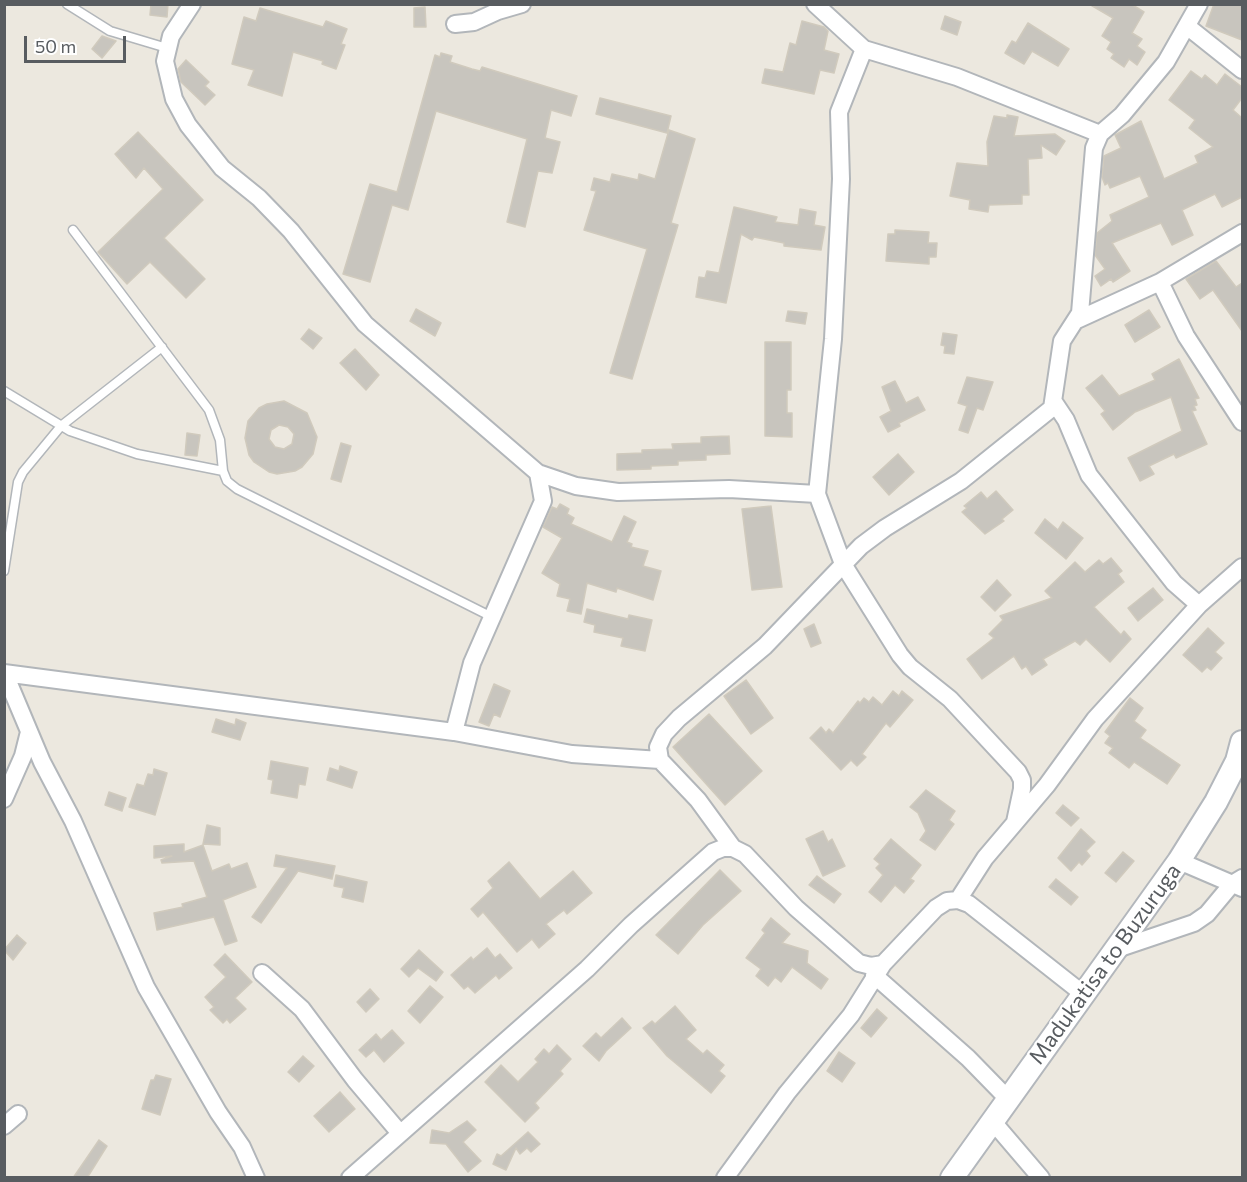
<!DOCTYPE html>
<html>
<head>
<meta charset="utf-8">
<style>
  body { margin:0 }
  #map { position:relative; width:1247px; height:1182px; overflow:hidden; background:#ece8df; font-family:Commissioner,sans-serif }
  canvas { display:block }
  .frame { position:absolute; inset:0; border:6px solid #585c60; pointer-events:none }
  .scale { position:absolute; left:24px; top:36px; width:102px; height:27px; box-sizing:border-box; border:3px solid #585c60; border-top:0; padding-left:8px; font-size:18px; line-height:21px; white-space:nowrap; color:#585c60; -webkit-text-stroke:4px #fff; paint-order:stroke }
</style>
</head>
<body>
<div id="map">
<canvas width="1247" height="1182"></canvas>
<div class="frame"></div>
<div class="scale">50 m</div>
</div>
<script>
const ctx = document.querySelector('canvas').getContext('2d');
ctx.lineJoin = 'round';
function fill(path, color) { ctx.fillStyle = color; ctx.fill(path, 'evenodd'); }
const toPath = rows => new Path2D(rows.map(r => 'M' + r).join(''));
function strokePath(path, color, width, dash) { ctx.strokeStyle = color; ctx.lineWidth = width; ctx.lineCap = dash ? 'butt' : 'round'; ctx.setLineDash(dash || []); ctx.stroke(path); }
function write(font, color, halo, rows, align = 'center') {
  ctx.font = font + ' Commissioner,sans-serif'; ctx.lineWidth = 4.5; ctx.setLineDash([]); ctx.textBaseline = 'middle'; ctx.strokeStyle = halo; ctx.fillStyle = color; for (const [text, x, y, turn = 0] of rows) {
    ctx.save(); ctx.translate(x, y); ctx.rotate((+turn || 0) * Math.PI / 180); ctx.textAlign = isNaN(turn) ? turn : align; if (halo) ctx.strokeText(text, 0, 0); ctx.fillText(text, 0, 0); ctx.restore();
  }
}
const building = toPath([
  [151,4,168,4,167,17,150,15,151,4],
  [1089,4,1131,4,1144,12,1132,33,1142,39,1137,46,1145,52,1137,65,1129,59,1124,67,1111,58,1114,54,1107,49,1111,42,1102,36,1113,18,1089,4],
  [1214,4,1242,4,1242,40,1206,26,1214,4],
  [425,7,426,27,414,27,414,8,425,7],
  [260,8,323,27,326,21,347,29,341,44,345,45,336,69,322,64,323,61,293,52,282,96,248,85,254,70,232,64,244,17,256,21,260,8],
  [945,16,961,22,957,35,941,29,945,16],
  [802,21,824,27,828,31,824,50,839,54,834,73,820,70,814,94,762,83,765,69,783,72,790,43,796,45,802,21],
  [1028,23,1069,49,1058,66,1032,51,1024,64,1005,53,1012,41,1016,43,1028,23],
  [102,36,116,41,102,58,92,49,102,36],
  [441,53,452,56,450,62,472,69,480,71,482,67,577,96,571,116,551,110,545,138,560,142,552,173,538,171,525,227,507,222,527,139,436,111,408,210,392,205,370,282,343,274,370,184,397,192,435,55,440,57,441,53],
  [186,60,209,82,205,86,215,95,205,105,181,82,178,69,186,60],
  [1191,71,1202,79,1205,75,1217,85,1225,74,1242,87,1242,98,1233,110,1242,118,1242,197,1222,207,1215,194,1182,210,1193,235,1172,245,1161,223,1112,243,1130,271,1113,282,1111,279,1101,286,1095,276,1105,269,1095,255,1097,233,1112,221,1110,215,1149,197,1140,176,1110,188,1108,183,1105,185,1102,177,1104,156,1121,148,1115,135,1141,121,1164,179,1198,163,1195,156,1213,147,1189,128,1195,120,1169,100,1191,71],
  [600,98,671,116,667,133,596,114,600,98],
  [1007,115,1018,117,1014,136,1055,134,1065,141,1056,155,1041,145,1042,158,1028,159,1029,195,1022,195,1022,204,989,205,988,212,969,209,970,200,950,196,957,163,988,166,987,142,994,116,1007,118,1007,115],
  [669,130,695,139,671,223,678,225,632,379,610,373,647,249,584,230,596,191,591,190,594,178,610,182,612,174,638,180,639,174,655,179,669,130],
  [138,132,203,200,164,238,205,279,186,298,150,262,127,284,98,252,163,189,144,168,136,178,115,154,138,132],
  [734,207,777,217,775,222,798,225,800,209,816,212,814,225,825,227,821,250,784,246,784,243,754,237,752,240,741,234,726,303,696,297,699,277,705,278,707,271,719,273,734,207],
  [895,230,929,232,928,243,937,243,936,257,929,257,929,264,886,261,888,234,895,234,895,230],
  [1216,261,1236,287,1242,283,1242,331,1213,290,1200,299,1186,279,1216,261],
  [416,309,441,323,435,336,410,321,416,309],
  [1149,310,1160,327,1135,342,1125,325,1149,310],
  [788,311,807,313,805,324,786,321,788,311],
  [309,329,322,338,313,349,301,339,309,329],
  [943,333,957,335,954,354,944,353,945,346,941,345,943,333],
  [765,342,791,342,791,390,787,390,787,413,792,413,792,437,765,436,765,342],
  [355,349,379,375,366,390,340,363,355,349],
  [1179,359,1199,398,1195,399,1197,405,1194,406,1196,410,1192,411,1207,444,1176,458,1174,454,1149,466,1154,474,1140,481,1128,458,1182,431,1171,397,1135,412,1113,430,1101,414,1105,411,1086,388,1102,375,1119,396,1155,380,1152,374,1179,359],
  [967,377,993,382,983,410,977,408,968,433,959,430,967,406,958,403,967,377],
  [895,381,906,403,918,397,925,410,899,423,900,426,888,432,880,417,891,411,882,387,895,381],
  [284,401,307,413,317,437,313,454,302,467,295,471,277,474,269,472,254,462,249,455,245,438,248,421,259,408,267,404,284,401],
  [279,425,288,427,294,434,292,444,284,449,275,447,269,439,271,430,279,425],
  [187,433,200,435,197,456,185,455,187,433],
  [729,436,730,454,706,455,706,460,678,461,678,465,651,466,651,469,617,470,617,454,642,453,642,450,673,449,672,444,701,443,701,437,729,436],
  [341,443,351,446,341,482,331,479,341,443],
  [898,454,914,472,889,495,873,477,898,454],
  [996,491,1013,510,1002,519,1004,521,985,534,962,512,967,508,964,506,981,492,987,499,996,491],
  [560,504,569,509,567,514,574,518,571,524,612,542,624,516,636,522,627,542,632,544,631,547,648,551,643,566,661,571,653,600,617,588,616,592,587,583,581,614,567,611,570,599,557,596,560,584,542,573,562,538,543,527,552,507,557,509,560,504],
  [771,506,782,587,752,590,742,509,771,506],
  [1045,519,1058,530,1063,522,1083,538,1066,559,1035,533,1045,519],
  [1111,558,1122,571,1118,574,1124,582,1094,607,1121,635,1124,631,1131,639,1110,662,1086,639,1080,645,1075,641,1043,659,1047,665,1032,675,1026,666,1022,669,1014,656,982,679,967,659,994,638,989,634,1003,620,1000,616,1052,598,1045,591,1075,562,1085,572,1099,560,1103,564,1111,558],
  [997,580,1011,595,995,611,981,597,997,580],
  [1153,588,1163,600,1138,621,1128,608,1153,588],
  [587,609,628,619,629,615,652,620,645,651,621,646,623,638,594,632,595,625,584,622,587,609],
  [814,624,821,643,811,647,804,629,814,624],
  [1208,628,1224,643,1215,652,1222,658,1211,670,1207,667,1202,672,1183,655,1208,628],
  [746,680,773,718,751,734,724,696,746,680],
  [494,684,510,691,500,717,494,714,489,726,479,722,494,684],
  [893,691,899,696,902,691,913,700,890,727,886,723,862,754,866,757,857,766,851,760,841,770,810,738,821,727,826,733,829,729,833,733,858,701,860,703,864,698,869,702,873,697,882,705,893,691],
  [1130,698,1143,708,1134,721,1146,730,1140,738,1180,765,1167,784,1134,762,1129,768,1109,753,1113,748,1105,743,1110,736,1105,732,1130,698],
  [709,714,762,771,725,805,673,747,709,714],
  [216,719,235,725,236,719,246,723,240,740,212,732,216,719],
  [271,761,308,768,305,785,299,784,297,798,271,793,273,780,268,779,271,761],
  [340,766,357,772,352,788,327,780,330,768,339,771,340,766],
  [154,769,167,773,155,815,129,807,137,784,144,786,148,774,153,775,154,769],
  [926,790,955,811,949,820,954,824,935,850,920,840,926,831,918,813,910,807,926,790],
  [109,792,126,798,122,811,105,805,109,792],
  [1063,805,1079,818,1071,826,1056,813,1063,805],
  [207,825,220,828,220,845,203,844,207,825],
  [1081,829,1095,842,1086,851,1090,856,1082,865,1079,862,1071,871,1058,858,1081,829],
  [823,831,828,842,832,839,845,866,823,876,806,839,823,831],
  [891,839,921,865,910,879,914,881,904,893,895,885,881,902,869,892,883,875,876,868,880,864,874,859,891,839],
  [184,844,184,852,203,845,212,871,229,864,231,869,247,863,256,887,223,900,237,941,225,945,214,917,157,930,154,913,183,907,182,904,207,897,194,861,162,863,161,860,172,856,154,858,154,846,184,844],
  [1123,852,1134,861,1116,882,1105,873,1123,852],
  [276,855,335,866,332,879,298,871,261,923,252,917,287,868,274,866,276,855],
  [509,862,540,899,573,871,592,893,567,914,564,910,546,924,555,934,539,948,532,939,517,952,483,912,478,917,471,909,493,888,488,881,509,862],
  [720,870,741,891,703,925,678,954,656,935,720,870],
  [336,875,367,882,363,902,342,897,344,888,334,886,336,875],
  [817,876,841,894,834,903,809,885,817,876],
  [1056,879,1078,897,1071,905,1049,887,1056,879],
  [771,918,790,934,782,943,808,951,807,963,828,979,821,989,792,967,781,982,775,977,768,986,756,976,761,969,746,958,765,933,762,930,771,918],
  [17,935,26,943,13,960,4,950,17,935],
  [487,948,495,958,500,954,512,968,499,979,496,975,475,993,468,986,464,989,451,975,471,957,473,960,487,948],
  [419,950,443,972,436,981,418,968,409,977,401,969,419,950],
  [225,954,252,982,235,998,246,1009,230,1023,227,1019,223,1023,210,1010,214,1007,205,997,226,977,214,965,225,954],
  [430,986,443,997,420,1023,408,1011,430,986],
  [370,989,379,999,366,1012,357,1002,370,989],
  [675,1006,696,1030,686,1039,703,1054,707,1050,724,1065,719,1071,725,1076,711,1093,667,1056,643,1028,652,1021,655,1024,675,1006],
  [877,1009,887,1018,871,1037,861,1028,877,1009],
  [622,1018,631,1028,606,1051,599,1061,583,1046,596,1033,601,1038,622,1018],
  [392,1030,404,1043,384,1062,374,1050,366,1057,359,1050,376,1034,381,1040,392,1030],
  [557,1045,571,1059,560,1071,563,1074,535,1103,539,1108,525,1122,485,1082,501,1065,518,1082,538,1062,535,1059,544,1049,549,1054,557,1045],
  [839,1052,855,1063,842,1082,827,1071,839,1052],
  [303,1056,314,1066,299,1082,288,1072,303,1056],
  [156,1075,171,1079,160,1115,142,1109,151,1080,154,1080,156,1075],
  [340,1092,355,1109,329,1132,314,1116,340,1092],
  [467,1121,476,1130,463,1142,481,1161,468,1172,446,1144,430,1143,432,1130,449,1133,467,1121],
  [528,1132,540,1144,531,1152,527,1148,520,1154,516,1148,506,1170,493,1164,497,1154,501,1156,528,1132],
  [99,1140,107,1146,87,1178,73,1178,99,1140]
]);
fill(building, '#c8c5be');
strokePath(building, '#d0cabd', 1.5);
const service = toPath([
  [67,4,110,31,167,48],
  [73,230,209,410,220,440,223,471,227,481,237,489,492,617],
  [4,391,70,431,137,454,223,471],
  [4,571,18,482,23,472,61,426,162,347]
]);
const minor = toPath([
  [192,4,171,36,165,61,174,99,188,125,222,168,259,198,291,231,365,324,538,473,576,486,618,492,729,489,817,494],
  [815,4,864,49,957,77,1100,134],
  [455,24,474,22,498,11,522,4],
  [1188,27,1242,70],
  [864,49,839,112,841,179,833,339,817,494,843,564,900,655,910,667,950,699,1018,772,1022,780,1022,789,1015,822],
  [1160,282,1186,336,1242,422],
  [1077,320,1160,282,1242,233],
  [1054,402,1066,420,1089,475,1174,583,1199,605],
  [4,673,454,732,572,754,660,760],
  [5,674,42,762,73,821,146,987,218,1112,242,1147,256,1178],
  [454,732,472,663,543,501,538,473],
  [4,799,23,756,29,732],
  [733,848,698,800,660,760,658,747,664,734,679,718,765,646,861,546,885,528,961,481,1052,408,1062,341,1080,313,1094,148,1100,134,1122,115,1166,62,1199,4],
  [1179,861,1242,888],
  [958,900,985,858,1047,785,1095,719,1199,605,1242,567],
  [1114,950,1194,923,1207,914,1232,884,1242,878],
  [262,973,302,1009,355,1080,399,1132],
  [874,975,968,1058,1009,1100],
  [994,1123,1041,1178],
  [4,1126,18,1114],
  [350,1178,587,969,631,925,713,852,723,848,733,848,745,854,796,908,859,963,871,966,883,964,936,908,947,901,958,900,969,904,1082,993],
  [725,1178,787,1093,851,1015,883,964]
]);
const secondary = toPath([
  [952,1178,1179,861,1216,802,1237,761,1242,742]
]);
strokePath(service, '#b2b6ba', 11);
strokePath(minor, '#b2b6ba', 20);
strokePath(secondary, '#b3b7bc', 26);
strokePath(service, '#fff', 8);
strokePath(minor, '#fff', 16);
strokePath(secondary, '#fff', 22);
write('22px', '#585c60', '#fff', [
  ["Madukatisa to Buzuruga",1105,964,-54]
]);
</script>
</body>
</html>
